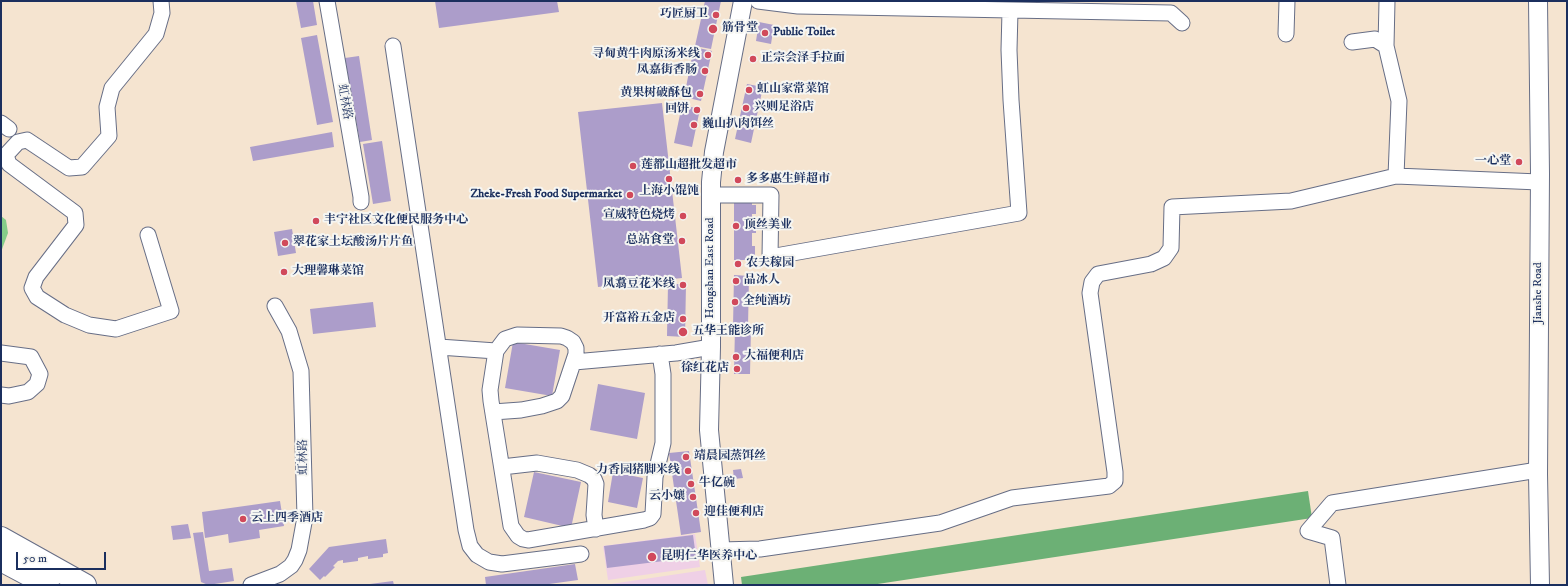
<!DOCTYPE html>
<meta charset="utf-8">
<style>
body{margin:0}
#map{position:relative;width:1568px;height:586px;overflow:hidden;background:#f5e4d0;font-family:"IM FELL DW Pica",serif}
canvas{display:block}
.frame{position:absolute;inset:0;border:2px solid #1b2f5e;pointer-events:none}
.scale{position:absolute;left:16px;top:552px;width:90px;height:18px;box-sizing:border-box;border:2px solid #1b2f5e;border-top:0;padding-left:5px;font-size:12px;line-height:14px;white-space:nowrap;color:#1b2f5e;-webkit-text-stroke:3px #f6f6f2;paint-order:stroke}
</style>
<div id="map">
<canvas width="1568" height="586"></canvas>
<div class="frame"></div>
<div class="scale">50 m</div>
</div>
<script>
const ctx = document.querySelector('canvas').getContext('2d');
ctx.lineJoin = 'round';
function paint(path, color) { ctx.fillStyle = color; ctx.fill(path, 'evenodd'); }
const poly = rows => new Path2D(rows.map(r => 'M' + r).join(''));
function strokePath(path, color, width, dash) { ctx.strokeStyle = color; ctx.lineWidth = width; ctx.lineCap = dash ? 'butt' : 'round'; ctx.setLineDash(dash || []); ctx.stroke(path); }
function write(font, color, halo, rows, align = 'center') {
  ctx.font = font + ' "IM FELL DW Pica","Noto Serif SC",serif'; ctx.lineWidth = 4; ctx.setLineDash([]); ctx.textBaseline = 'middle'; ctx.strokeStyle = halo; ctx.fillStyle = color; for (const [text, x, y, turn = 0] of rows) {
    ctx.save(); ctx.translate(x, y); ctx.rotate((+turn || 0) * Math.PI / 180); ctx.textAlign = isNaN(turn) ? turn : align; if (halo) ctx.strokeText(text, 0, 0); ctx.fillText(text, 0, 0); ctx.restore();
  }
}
paint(poly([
 [695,534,700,567,608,580,603,546],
 [705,570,708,585,604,585]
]), '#efd0e6');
paint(poly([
 [1,216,6,220,8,233,1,252]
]), '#85cd89');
paint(poly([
 [1308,491,1312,518,871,585,742,585,741,577]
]), '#6cb075');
paint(poly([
 [296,1,313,1,317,25,301,28],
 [435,1,557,1,559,12,439,28],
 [705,1,721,1,711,49,695,46],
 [759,22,774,25,771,44,756,41],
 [317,35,333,122,317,125,301,38],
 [694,47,712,51,701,101,684,97],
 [359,56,372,140,360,142,345,58],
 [747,84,763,87,751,143,735,139],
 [662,103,682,278,598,287,578,112],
 [682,105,700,109,692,147,674,143],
 [332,132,334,147,253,161,250,147],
 [382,141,391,201,373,204,363,144],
 [734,200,752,200,752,205,756,205,756,214,752,214,752,225,756,225,756,233,752,233,752,246,755,246,755,255,752,255,752,260,734,260],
 [292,229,296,253,278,256,274,232],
 [734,275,749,276,748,327,751,327,750,374,734,374,735,327,733,327],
 [668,284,686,284,685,337,667,336],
 [373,302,376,327,313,334,310,309],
 [513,342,560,350,552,396,505,388],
 [598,384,645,393,637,439,590,430],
 [689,451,701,532,681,535,669,453],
 [741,469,743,478,734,479,733,470],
 [534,472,581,482,571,528,524,517],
 [613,472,643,478,637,508,608,502],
 [280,501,284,526,259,530,260,538,229,543,228,534,205,538,202,512],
 [188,524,191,538,173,540,171,526],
 [203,532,209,571,232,568,234,581,208,585,201,582,193,533],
 [693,535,696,557,607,568,604,546],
 [386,539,388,553,383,554,383,557,368,559,368,556,358,558,358,561,343,563,343,560,338,561,333,566,335,567,325,577,324,576,320,580,309,569,329,547],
 [575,564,578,580,542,585,486,585,485,577],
 [393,581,394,585,370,585,370,584]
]), '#ac9dca');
const minor = poly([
 [327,1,361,197,361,202],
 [758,1,798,6,1171,13,1182,23],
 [1286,34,1287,1],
 [1352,42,1375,39,1386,46,1399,101,1396,176],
 [393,46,466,530,470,546,477,555,489,562,502,564,581,554],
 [1386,46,1387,1],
 [1,123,9,129],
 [710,195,771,195,770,257,1019,213,1011,100,1009,50,1010,11],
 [148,235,171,311,116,329,89,325,65,315,37,297,32,288,36,277,76,225,75,213,9,164,6,155,18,142,27,140,69,168,82,167,109,136,107,107,112,88,156,34,162,13,161,1],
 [439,347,496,351],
 [1,353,31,357,40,374,37,384,28,392,9,396,1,395],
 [574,362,676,353,711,347],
 [493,412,521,410,542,406,557,401,562,396,576,354,576,348,573,342,567,338,561,336,517,335,505,339,496,351,490,390,491,401,511,526,518,536,523,539,528,540,644,520,650,518,653,514,655,477,663,443,663,374,660,354],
 [502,467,537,463,577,470,589,475,594,479,596,484,594,515,596,529],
 [720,550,760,549,940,523,1012,498,1109,486,1115,481,1115,472,1090,293,1092,282,1098,274,1151,264,1164,258,1171,248,1172,207,1291,201,1396,176,1539,182],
 [251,585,280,574,291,566,295,560,299,550,305,517,301,371,289,331,275,306],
 [1338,585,1332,538,1308,531,1332,503,1538,470]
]);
const tertiary = poly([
 [1538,1,1540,174,1538,474,1540,585],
 [724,585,709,430,711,347,711,182,714,152,743,1]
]);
const primary = poly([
 [1,538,85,585],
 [1,560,48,585]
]);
strokePath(minor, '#676e86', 17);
strokePath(tertiary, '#676e86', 20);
strokePath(primary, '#676e86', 24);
strokePath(minor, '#fff', 15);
strokePath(tertiary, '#fff', 18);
strokePath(primary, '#fff', 22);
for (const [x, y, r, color] of [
 [716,15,4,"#d1495b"],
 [713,29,5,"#d1495b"],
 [765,33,4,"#d1495b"],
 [708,55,4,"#d1495b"],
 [753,59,4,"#d1495b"],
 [705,71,4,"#d1495b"],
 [749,90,4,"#d1495b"],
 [700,94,4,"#d1495b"],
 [746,108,4,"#d1495b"],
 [697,110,4,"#d1495b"],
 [694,125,4,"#d1495b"],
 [1519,162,4,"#d1495b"],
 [633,166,4,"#d1495b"],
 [669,179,4,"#d1495b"],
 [738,180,4,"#d1495b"],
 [630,195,4,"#d1495b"],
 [683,216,4,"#d1495b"],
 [316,221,4,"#d1495b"],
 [736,226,4,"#d1495b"],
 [682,241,4,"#d1495b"],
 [285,243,4,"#d1495b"],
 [738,264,4,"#d1495b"],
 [284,272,4,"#d1495b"],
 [736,281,4,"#d1495b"],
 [683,285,4,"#d1495b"],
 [735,302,4,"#d1495b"],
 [683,319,4,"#d1495b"],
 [683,332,5,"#d1495b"],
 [736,357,4,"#d1495b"],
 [737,369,4,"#d1495b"],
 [686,457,4,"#d1495b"],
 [688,471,4,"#d1495b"],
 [691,484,4,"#d1495b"],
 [693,497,4,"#d1495b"],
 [696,513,4,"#d1495b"],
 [243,519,4,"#d1495b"],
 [652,557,5,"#d1495b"]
]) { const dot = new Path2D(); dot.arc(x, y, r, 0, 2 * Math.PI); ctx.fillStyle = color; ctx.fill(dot); strokePath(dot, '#f6f6f2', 1.5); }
write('bold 12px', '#1b2f5e', '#f6f6f2', [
 ["巧匠厨卫",708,15,"right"],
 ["筋骨堂",722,29],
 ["Public Toilet",773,33],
 ["寻甸黄牛肉原汤米线",700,55,"right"],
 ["正宗会泽手拉面",761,59],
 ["凤嘉街香肠",697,71,"right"],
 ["虹山家常菜馆",757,90],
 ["黄果树破酥包",692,94,"right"],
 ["兴则足浴店",754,108],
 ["回饼",689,110,"right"],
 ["巍山扒肉饵丝",702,125],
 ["一心堂",1511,162,"right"],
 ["莲都山超批发超市",641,166],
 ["多多惠生鲜超市",746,180],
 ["上海小馄饨",669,192,"center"],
 ["Zheke-Fresh Food Supermarket",622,195,"right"],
 ["宣威特色烧烤",675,216,"right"],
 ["丰宁社区文化便民服务中心",324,221],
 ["顶丝美业",744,226],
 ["总站食堂",674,241,"right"],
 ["翠花家土坛酸汤片片鱼",293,243],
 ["农夫稼园",746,264],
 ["大理馨琳菜馆",292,272],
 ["品冰人",744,281],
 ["凤翥豆花米线",675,285,"right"],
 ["全纯酒坊",743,302],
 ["开富裕五金店",675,319,"right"],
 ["五华王能诊所",692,332],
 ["大福便利店",744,357],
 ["徐红花店",729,369,"right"],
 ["靖晨园蒸饵丝",694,457],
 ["力香园猪脚米线",680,471,"right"],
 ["牛亿碗",699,484],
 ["云小孃",685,497,"right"],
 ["迎佳便利店",704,513],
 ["云上四季酒店",251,519],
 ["昆明仁华医养中心",661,557]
], 'left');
write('12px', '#1b2f5e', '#f6f6f2', [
 ["虹林路",344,102,80],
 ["Hongshan East Road",711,268,-90],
 ["Jianshe Road",1539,293,-90],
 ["虹林路",304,457,-91]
]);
</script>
